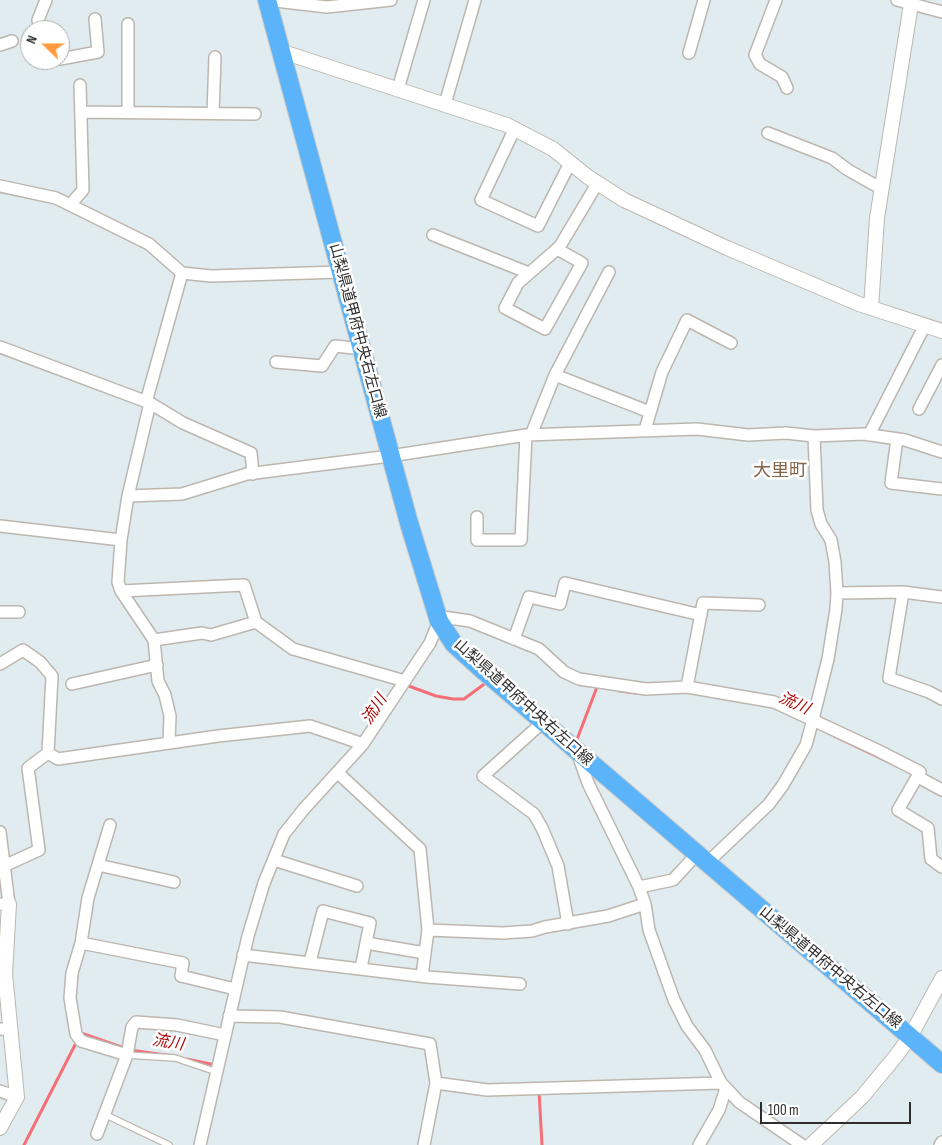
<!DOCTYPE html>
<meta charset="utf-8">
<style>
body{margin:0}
#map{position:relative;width:942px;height:1145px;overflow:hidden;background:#e0ecef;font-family:"Sofia Sans Condensed",sans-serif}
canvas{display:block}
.north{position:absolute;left:20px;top:20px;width:50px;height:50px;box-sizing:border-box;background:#fff;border:1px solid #ababab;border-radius:50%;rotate:292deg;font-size:14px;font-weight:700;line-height:20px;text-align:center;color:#2d2d2d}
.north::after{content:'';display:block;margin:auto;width:18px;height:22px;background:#ff9a3d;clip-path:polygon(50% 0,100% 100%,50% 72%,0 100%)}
.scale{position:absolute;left:760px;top:1102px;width:151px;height:22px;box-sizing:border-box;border:2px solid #2d2d2d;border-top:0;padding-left:6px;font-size:15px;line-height:18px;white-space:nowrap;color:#2d2d2d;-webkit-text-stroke:4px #fff;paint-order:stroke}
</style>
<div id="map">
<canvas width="942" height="1145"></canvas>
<div class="north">N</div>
<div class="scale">100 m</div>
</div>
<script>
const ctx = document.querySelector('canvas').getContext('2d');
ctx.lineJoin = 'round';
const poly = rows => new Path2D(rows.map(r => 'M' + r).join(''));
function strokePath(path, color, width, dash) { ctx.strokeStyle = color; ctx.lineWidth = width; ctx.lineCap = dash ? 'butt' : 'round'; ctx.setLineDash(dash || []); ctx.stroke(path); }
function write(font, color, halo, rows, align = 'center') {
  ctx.font = font + ' "Sofia Sans Condensed","Noto Sans JP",sans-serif'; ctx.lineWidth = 5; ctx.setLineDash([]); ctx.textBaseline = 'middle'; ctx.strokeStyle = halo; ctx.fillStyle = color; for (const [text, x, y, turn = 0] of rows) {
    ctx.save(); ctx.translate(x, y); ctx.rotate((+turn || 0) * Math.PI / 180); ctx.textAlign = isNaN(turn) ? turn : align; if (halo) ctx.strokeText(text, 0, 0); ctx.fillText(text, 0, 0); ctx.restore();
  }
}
strokePath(poly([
 [406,685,436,696,453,699,464,699,487,682],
 [620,691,636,693],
 [834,736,903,769],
 [576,742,597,687,599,687],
 [81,1033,130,1050,173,1056],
 [187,1059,215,1065],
 [539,1091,542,1145],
 [24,1145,77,1041]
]), '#f66e77', 3);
const service = poly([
 [127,1055,175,1058,217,1072],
 [104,1114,169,1145]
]);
const minor = poly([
 [267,0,327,7,391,0],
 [776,0,755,55,760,64,782,77,787,88],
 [897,0,942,12],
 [128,24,128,113],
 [40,30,38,20,46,0],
 [0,45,12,41],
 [689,53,704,0],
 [60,59,98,52,95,19],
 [45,60,54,60],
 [398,89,424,0],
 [445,104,475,0],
 [81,112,255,114],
 [213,113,215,57],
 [515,128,481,200,538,226,570,163],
 [768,133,832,158,848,170,882,189],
 [0,186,56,198,149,244,182,273,211,276,341,272],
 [70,205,83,190,80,85],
 [433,235,529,273],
 [557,249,582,263,545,329,505,308,518,283,557,249,560,246,597,184],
 [0,347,150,403,183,423,251,453,253,474],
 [276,362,322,366,335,346,363,349],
 [555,375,650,412],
 [146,402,182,273],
 [150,403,128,496,121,540,118,582,121,591,154,640,158,681,165,695,170,716,169,743],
 [919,409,942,365],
 [645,430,662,372,687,320,731,343],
 [531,435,555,375,609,272],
 [869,435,925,325],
 [897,439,891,483,942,489],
 [128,496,182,494,247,474,390,456,526,435,697,429,748,435,786,433,814,436,864,434,905,440,942,452],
 [477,517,477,540,521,540,526,435],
 [0,526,121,540],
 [121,591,244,585,256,622],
 [903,592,889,678,929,692,942,699],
 [837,593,903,592,942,597],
 [0,612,19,612],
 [436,616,470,621,539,649,564,672,579,679,646,689,687,687,774,702,877,750,920,772,898,810,928,828,931,859,942,867],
 [514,639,529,597,560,604,565,583,701,615],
 [154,640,202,633,211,635,256,622,293,649,405,681],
 [0,664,23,650,40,662,52,676,48,753,28,768,39,850,4,866],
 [72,684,157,665],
 [687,687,703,603,759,605],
 [543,722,483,776,534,814,542,828,558,866,568,924],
 [577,752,588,783,639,887,645,904,649,930,674,1000,687,1026,705,1050,721,1083,726,1088,739,1102,802,1145],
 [48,753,58,759,218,736,310,726,363,744],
 [338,773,420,849,428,930,422,976],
 [918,777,942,790],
 [0,832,9,904,0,904],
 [274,860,357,886],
 [706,864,769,804,783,785,806,745,813,719,828,659,836,609,837,593,835,562,831,540,821,524,817,510,814,436],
 [98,865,174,882],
 [639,887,673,880,696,855],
 [428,930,503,933,532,931,545,927,608,916,645,904],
 [81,943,88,898,110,825],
 [366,943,425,953],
 [243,955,427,977,520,984],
 [310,962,323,911,370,923,361,968],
 [229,1016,280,1017,430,1044,436,1083,487,1090,721,1083],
 [0,1029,10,1030],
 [127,1055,132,1027,136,1022,177,1025,225,1035],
 [0,1091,17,1097],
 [97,1134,127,1055,81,1041,76,1034,70,998,72,973,81,943,183,963,181,976,235,989],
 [200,1145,248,936,264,883,284,834,303,810,363,744,430,643,439,621],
 [424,1145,436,1083],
 [699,1145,719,1110,726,1088],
 [940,1145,942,1142]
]);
const tertiary = poly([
 [280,51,507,125,553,149,588,177,624,200,727,248,859,304,942,331],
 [871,308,877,218,911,4],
 [0,1128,17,1097,5,974,9,904],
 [811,1145,862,1097,896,1056,910,1037,942,978]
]);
const primary = poly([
 [267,0,409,523,439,621,454,644,485,672,942,1064]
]);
strokePath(service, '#bdb6af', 8);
strokePath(minor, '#bdb6af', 14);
strokePath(tertiary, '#bdb6af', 16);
strokePath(primary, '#c8c8c8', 20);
strokePath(service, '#fff', 5.5);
strokePath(minor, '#fff', 11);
strokePath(tertiary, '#fff', 14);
strokePath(primary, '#5bb4f9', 18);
write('15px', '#2d2d2d', '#fff', [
 ["山梨県道甲府中央右左口線",357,331,75],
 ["山梨県道甲府中央右左口線",523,703,42],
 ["山梨県道甲府中央右左口線",830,968,40]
]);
write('italic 16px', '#a90806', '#fff', [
 ["流川",794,704,24],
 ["流川",375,710,-57],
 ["流川",168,1043,9]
]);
write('18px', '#82654a', '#fff', [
 ["大里町",780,471]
]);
</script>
